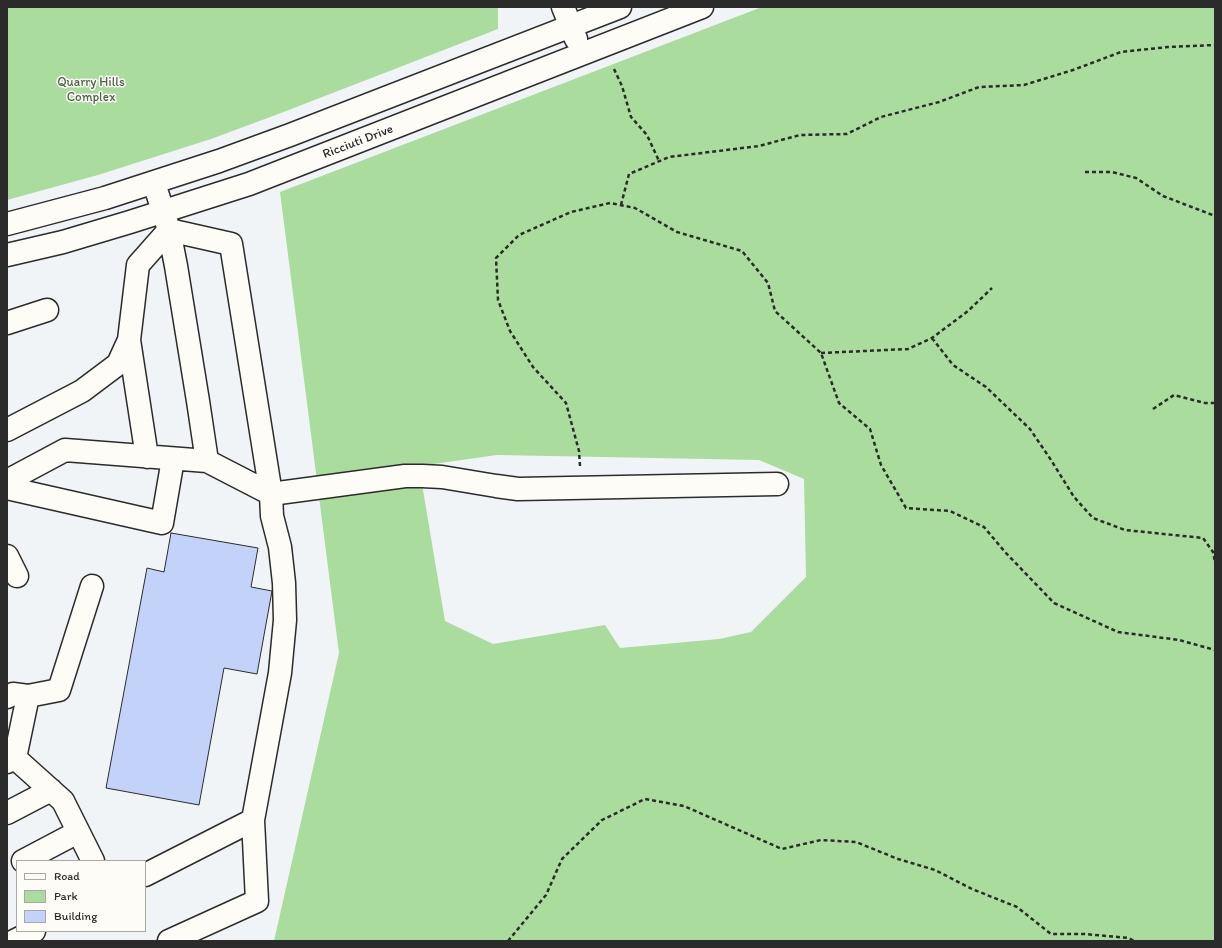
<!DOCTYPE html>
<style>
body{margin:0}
#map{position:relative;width:1222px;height:948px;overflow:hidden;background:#f1f4f7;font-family:Itim,sans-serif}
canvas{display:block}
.frame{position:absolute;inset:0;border:8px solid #2b2b2b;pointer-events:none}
.legend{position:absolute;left:16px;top:860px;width:130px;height:72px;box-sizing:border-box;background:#fdfcf7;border:1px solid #a9a8a5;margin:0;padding:5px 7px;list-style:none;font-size:12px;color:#2b2b2b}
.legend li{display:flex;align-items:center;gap:8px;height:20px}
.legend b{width:20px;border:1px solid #a9a8a5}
</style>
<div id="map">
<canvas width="1222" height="948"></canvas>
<div class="frame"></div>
<ul class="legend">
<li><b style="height:5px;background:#fdfcf7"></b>Road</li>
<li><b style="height:11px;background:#aadc9d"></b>Park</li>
<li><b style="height:11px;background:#c2d2f8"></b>Building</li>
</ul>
</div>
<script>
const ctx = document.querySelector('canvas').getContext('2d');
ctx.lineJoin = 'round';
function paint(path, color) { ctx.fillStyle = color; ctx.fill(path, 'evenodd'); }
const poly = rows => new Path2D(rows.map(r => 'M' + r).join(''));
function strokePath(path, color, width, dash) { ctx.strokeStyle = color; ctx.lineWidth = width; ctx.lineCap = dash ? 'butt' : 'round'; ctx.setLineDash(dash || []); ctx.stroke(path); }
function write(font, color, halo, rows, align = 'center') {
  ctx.font = font + ' Itim,sans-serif'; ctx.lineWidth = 3; ctx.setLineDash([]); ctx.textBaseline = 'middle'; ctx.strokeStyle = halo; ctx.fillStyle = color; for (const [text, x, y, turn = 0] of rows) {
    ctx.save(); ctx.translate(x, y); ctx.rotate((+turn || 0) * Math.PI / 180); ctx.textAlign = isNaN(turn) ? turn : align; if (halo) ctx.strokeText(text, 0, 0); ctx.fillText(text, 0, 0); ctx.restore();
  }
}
paint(poly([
 [7,7,498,7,498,29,281,113,211,139,98,175,7,200],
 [762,7,1215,7,1215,941,274,941,339,653,280,192],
 [497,455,759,460,804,479,806,577,751,632,719,639,620,648,605,625,493,644,445,621,419,466]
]), '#aadc9d');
const building = poly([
 [171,533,258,548,251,587,272,591,257,674,224,668,199,805,106,788,147,568,164,572,171,533]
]);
paint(building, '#c2d2f8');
strokePath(building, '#2b2b2b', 1);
const minor = poly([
 [563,7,576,39],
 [154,183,169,230,176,266,198,401,207,461,271,494,405,476,422,476,442,477,496,486,518,489,777,484],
 [7,224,105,198,219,161,290,135,620,7],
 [7,255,63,242,130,222,249,184,702,7],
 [7,323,47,310],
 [129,340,147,457],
 [7,430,82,391,118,364,129,340,138,265,169,230],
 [7,481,65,450,207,461],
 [7,488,162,523,173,459],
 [7,556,17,576],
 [7,697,13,694,28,696,59,690,92,586],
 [15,758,63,801,93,861],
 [7,762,15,758,28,696],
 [7,813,51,790],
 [23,861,78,832],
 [145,875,253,820,280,673,285,620,284,583,280,547,272,516,271,494,231,244,169,230],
 [14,941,34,931],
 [169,941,257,901,253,820]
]);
strokePath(minor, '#2b2b2b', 25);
strokePath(poly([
 [614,69,622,86,631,117,647,135,659,161],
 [1085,172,1112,172,1136,178,1163,196,1215,216],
 [621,205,629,174,669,157,759,146,800,135,847,134,881,117,939,102,979,87,1024,85,1073,70,1121,52,1168,47,1215,45],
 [932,338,953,365,986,387,1030,429,1051,460,1074,497,1093,518,1125,530,1203,538,1213,552,1215,562],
 [821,353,908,349,932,338,968,311,992,288],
 [1153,409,1174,395,1205,403,1215,403],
 [580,466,579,451,566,403,533,367,510,331,498,300,496,258,519,235,571,212,610,203,635,208,677,232,742,251,768,283,775,311,821,353,839,403,870,429,881,465,906,508,950,511,984,527,1005,552,1054,603,1118,632,1179,640,1215,650],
 [508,941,546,895,562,859,602,820,645,799,684,806,782,849,821,840,856,842,898,859,935,870,972,889,1017,907,1051,934,1084,934,1129,938,1134,941]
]), '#2b2b2b', 2.5, [4, 3]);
strokePath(minor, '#fdfcf7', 22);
write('13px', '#51604d', '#fdfcf7', [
 ["Quarry Hills",91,83],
 ["Complex",91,98]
]);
write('13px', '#2b2b2b', '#fdfcf7', [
 ["Ricciuti Drive",358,142,-21]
]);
</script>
